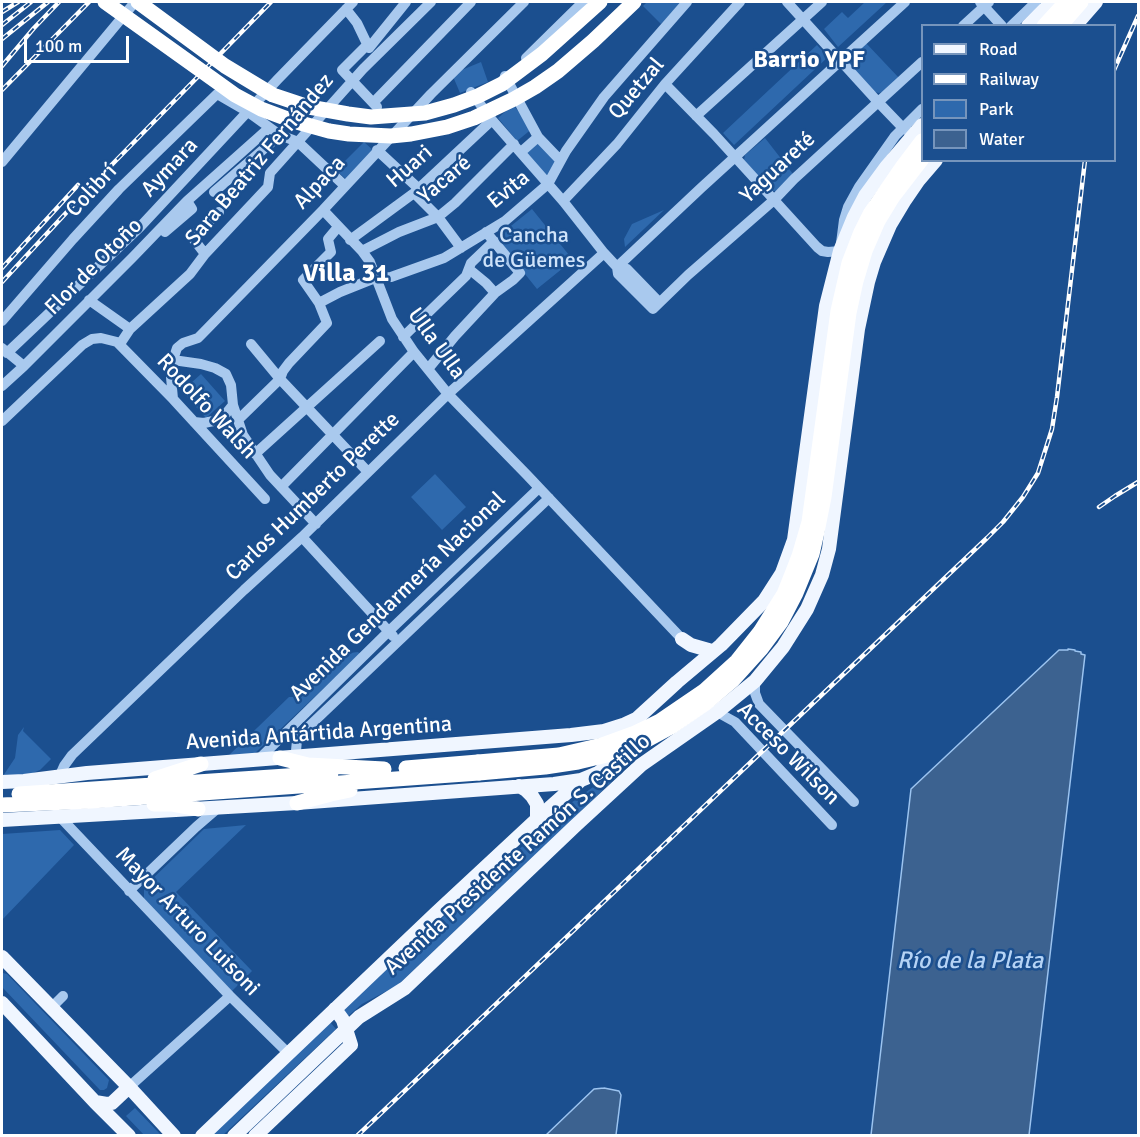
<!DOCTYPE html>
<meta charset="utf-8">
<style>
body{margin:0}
#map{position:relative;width:1140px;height:1137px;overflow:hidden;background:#1b4f8f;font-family:Signika,sans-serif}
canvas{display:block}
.frame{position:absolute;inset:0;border:3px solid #fff;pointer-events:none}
.legend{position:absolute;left:921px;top:24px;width:195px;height:138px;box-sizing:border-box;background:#1b4f8f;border:2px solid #7695bc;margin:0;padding:8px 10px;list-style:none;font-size:18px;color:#fff}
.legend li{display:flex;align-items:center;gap:12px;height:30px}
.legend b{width:30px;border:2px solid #7695bc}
.scale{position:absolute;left:24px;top:36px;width:105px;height:27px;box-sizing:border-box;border:3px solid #fff;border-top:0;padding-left:8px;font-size:18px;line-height:21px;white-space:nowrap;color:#fff;-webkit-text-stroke:4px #1b4f8f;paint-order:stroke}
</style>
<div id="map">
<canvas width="1140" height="1137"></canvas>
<div class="frame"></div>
<ul class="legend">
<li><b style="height:8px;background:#f0f6ff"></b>Road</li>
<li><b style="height:8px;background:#fff"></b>Railway</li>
<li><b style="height:16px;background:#2e69ad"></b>Park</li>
<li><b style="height:16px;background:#3c6290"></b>Water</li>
</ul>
<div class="scale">100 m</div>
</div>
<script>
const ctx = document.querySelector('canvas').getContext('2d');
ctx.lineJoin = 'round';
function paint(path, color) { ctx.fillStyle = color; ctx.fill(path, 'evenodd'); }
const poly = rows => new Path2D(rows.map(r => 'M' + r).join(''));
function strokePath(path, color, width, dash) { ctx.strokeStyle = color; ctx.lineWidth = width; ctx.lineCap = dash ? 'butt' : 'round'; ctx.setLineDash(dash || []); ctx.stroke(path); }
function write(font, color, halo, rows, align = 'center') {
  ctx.font = font + ' Signika,sans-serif'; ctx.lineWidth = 5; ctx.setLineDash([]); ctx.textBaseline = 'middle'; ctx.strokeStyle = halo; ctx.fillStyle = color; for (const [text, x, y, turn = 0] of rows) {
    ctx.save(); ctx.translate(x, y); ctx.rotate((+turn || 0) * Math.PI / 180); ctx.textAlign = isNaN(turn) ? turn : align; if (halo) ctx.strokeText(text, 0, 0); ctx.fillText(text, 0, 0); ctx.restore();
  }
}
paint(poly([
 [647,2,682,2,661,24,643,6],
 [865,2,887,2,838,47,824,29,842,12,848,18],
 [865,42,900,79,888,90,879,93,874,92,848,64,848,58],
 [817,45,828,57,734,145,723,133],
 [481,62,488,82,460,93,452,74],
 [513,105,533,128,517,141,498,118],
 [538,138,558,160,547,182,524,152],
 [765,138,793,174,776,191,771,191,744,160,745,155],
 [364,142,374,151,347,180,336,170],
 [532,209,573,260,537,289,496,238],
 [664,210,625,247,624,239,632,224],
 [201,374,225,401,206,418,182,391],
 [435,474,466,507,442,530,411,497],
 [358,652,360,654,254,754,227,757,289,697,294,697,321,672,320,668,333,655],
 [24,727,23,731,51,759,40,770,28,775,3,776,15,758,18,735],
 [616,765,623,771,398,985,362,1004,347,1017,342,1011,502,862,527,843,564,808,600,782],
 [246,825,176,892,252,971,232,991,144,899,144,887,204,829],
 [60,830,74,845,2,920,2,834],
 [3,973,7,974,109,1080,107,1088,104,1090,100,1090,2,987,2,974],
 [330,1022,336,1029,223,1135,211,1136],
 [135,1108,161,1135,144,1135,126,1116]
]), '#2e69ad');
const water = poly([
 [1068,649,1075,650,1075,651,1081,652,1081,654,1085,655,1029,1135,871,1135,911,789,1059,650,1068,650,1068,649],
 [604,1088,619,1091,621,1095,616,1135,546,1135,594,1089,604,1088]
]);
paint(water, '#3c6290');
strokePath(water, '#9cc4f0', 1.5);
strokePath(poly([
 [787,2,878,102,903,128,908,131],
 [980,2,1002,26],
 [346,9,357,23,369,48,406,2],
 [963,26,989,2],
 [1011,26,1036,2],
 [367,45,342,70,377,107],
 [526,58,583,2],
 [505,76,538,137,560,160],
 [665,84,714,134,817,247,822,251,828,252,840,251,844,220,848,207,859,187,895,136,922,109],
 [471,92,492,120,563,201,604,253,617,267,701,188,905,2],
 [373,103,471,2],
 [696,116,822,2],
 [377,150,418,188],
 [521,152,538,137],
 [2,162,135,2],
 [214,192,280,135],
 [414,193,438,217,461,248],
 [563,201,617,144,665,84,740,2],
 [323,210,362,251,370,262,392,319,414,352,448,394,527,475,682,639],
 [165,232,192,209,187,201],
 [350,240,414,193,492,120],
 [362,251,399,232,438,217,455,203,514,144],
 [205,254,192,237,219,212],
 [469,269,486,283,495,293],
 [89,300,130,329],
 [659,302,627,269,617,267,618,274,653,309,688,275,774,200,794,179,922,62],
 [319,303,340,292,375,278,391,277,444,258,505,221,548,184,566,151,604,97,687,2],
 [2,321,73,239,119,189,217,94,248,112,280,135,298,142,345,186],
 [403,337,466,276,471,263,494,241],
 [120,344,130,329,190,274,205,254,268,187,270,173,363,69,431,2],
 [251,344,280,379,368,472],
 [2,348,24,366],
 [7,353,140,227,278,79,353,2],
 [173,360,201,364,215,368,226,374,231,385,233,405,243,435,270,475,316,524],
 [428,369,455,336,495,293,513,280,520,273,486,232],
 [2,386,24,366,132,258,187,201,269,128],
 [173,399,171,377,173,360,177,348,183,343,198,338,202,334,323,210,431,94,524,2],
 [238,420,280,379,283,371,289,363,327,323,319,303,303,280,331,252,328,239,338,227],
 [2,421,82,345,92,339,101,338,117,342,173,399,265,499],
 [194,422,204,423,218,420,224,416,233,405],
 [255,454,380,341],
 [281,487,414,352],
 [302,537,393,636],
 [755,681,755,693,759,704,854,802],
 [717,712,735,722,832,825],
 [298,757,296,751,297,740,303,732,549,498],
 [258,760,389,631,539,488],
 [59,777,64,766,72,755,244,590,302,537,448,394,604,253],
 [60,817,230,996,288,1053],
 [129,891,196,827,218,808],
 [51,1008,63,996],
 [129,1087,230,996]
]), '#a9c9ee', 10);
strokePath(poly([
 [1028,26,1052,2],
 [1075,26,1096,2],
 [682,639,691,645,712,651],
 [631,724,677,682,721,645,764,601,782,573,794,540,826,306,840,251,854,217,865,196,887,166,922,125],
 [2,782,24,781,87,773,571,735,604,731,623,725,638,718],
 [519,786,526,790,532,796,537,804,537,819],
 [2,820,297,803,554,784,581,780,598,773,620,756],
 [2,957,129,1087,174,1136],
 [2,1003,95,1102,129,1136],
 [95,1102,107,1104,112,1103,129,1087],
 [202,1136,436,913,537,819,581,780],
 [234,1136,359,1017,405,988,575,826,641,765,717,712,755,681,783,647,807,609,822,575,829,549,858,329,868,282,874,262,890,225,905,200,918,181,936,160],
 [255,1136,351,1045,343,1020,335,1009]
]), '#f0f6ff', 14);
strokePath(poly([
 [1044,26,1066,2],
 [1060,26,1081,2],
 [280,758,308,765,384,769],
 [406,768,478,762],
 [155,779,201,764],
 [19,794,331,773],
 [297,803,331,794,350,790],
 [154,804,171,804,198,809],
 [2,805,91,801,479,773]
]), '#fff', 15);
const rail = poly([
 [2,12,18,2],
 [2,25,31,2],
 [2,39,48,2],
 [2,66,34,28,59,2],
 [1114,70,1138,16],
 [2,90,89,2],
 [2,268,78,185],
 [2,282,91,186,271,2],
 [1099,507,1115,496,1138,482],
 [357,1136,987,538,1003,522,1023,497,1038,473,1052,429,1057,397,1085,160]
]);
strokePath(rail, '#fff', 4.5);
strokePath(rail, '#1b4f8f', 2, [7]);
strokePath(poly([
 [105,2,217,82,235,95,261,109,293,121,329,131,349,134,391,136,411,134,447,127,474,118,514,99,535,87,558,71,593,41,634,2],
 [138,2,225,66,273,95,309,107,348,114,371,117,425,113,454,105,478,96,502,84,542,54,600,2],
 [478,762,559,755,602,745,635,733,660,721,704,691,737,661,760,632,784,594,792,574,799,556,809,522,838,311,849,263,861,232,870,214,903,166,922,141],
 [479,773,545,767,578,762,607,755,647,740,671,727,706,703,733,680,761,649,781,622,796,593,812,554,817,532,824,497,849,313,856,281,865,251,878,221,892,198,922,159]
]), '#fff', 15);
write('22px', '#fff', '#1b4f8f', [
 ["Quetzal",637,89,-50],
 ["Sara Beatriz Fernández",260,160,-50],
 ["Huari",410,167,-41],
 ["Aymara",170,168,-47],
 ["Yaguareté",778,168,-43],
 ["Yacaré",445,180,-40],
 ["Alpaca",320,183,-47],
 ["Evita",509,190,-39],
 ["Colibrí",92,191,-47],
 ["Flor de Otoño",94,267,-45],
 ["Ulla Ulla",436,344,54],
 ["Rodolfo Walsh",206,407,47],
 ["Carlos Humberto Perette",313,497,-44],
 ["Avenida Gendarmería Nacional",398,597,-44],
 ["Avenida Antártida Argentina",319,734,-4],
 ["Acceso Wilson",788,754,45],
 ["Avenida Presidente Ramón S. Castillo",518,855,-42],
 ["Mayor Arturo Luisoni",187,922,46]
]);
write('22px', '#cfe3fa', '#1b4f8f', [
 ["Cancha",534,236],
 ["de Güemes",534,261]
]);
write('bold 24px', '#fff', '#1b4f8f', [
 ["Barrio YPF",809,61]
]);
write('italic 24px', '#b5d3f5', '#1b4f8f', [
 ["Río de la Plata",970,962]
]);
write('bold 26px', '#fff', '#1b4f8f', [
 ["Villa 31",346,274]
]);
</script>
